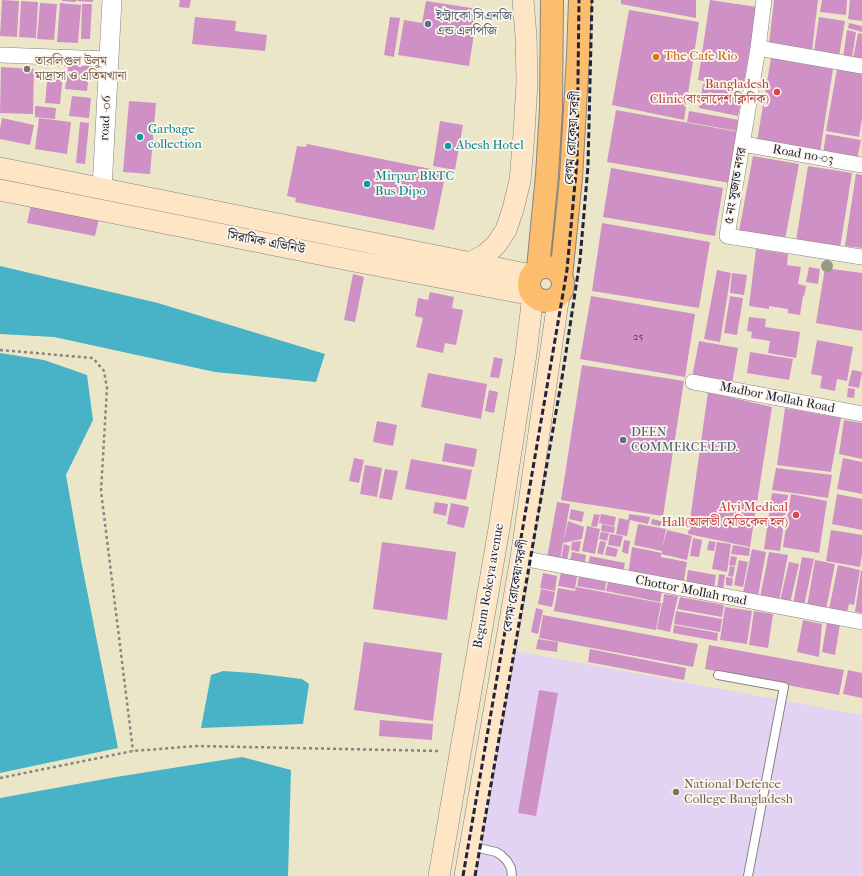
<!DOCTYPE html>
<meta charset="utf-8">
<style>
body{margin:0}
canvas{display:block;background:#ece6c8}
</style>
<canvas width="862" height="876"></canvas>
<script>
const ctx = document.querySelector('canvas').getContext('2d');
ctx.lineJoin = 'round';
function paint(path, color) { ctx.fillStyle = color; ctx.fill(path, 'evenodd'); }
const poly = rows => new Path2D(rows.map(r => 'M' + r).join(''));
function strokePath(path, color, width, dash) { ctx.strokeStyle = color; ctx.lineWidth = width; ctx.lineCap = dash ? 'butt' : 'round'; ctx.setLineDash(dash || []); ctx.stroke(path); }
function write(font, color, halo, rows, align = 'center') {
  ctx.font = font + ' "IM FELL French Canon","Noto Serif Bengali",serif'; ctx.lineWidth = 3.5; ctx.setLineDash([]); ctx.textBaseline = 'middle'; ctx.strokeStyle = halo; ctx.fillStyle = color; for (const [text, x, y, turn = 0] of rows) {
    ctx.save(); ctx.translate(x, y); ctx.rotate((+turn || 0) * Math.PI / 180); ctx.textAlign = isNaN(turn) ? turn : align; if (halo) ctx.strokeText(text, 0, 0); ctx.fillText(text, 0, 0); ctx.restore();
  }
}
paint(poly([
 [515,651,862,715,862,868,861,876,474,876]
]), '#e3d3f2');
paint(poly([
 [0,266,158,303,325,354,316,382,215,372,54,337,0,334],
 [0,353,44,360,87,375,93,420,66,475,81,560,118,748,0,773],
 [223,671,253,673,302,679,309,684,303,724,201,728,211,675],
 [242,757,291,770,288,876,0,876,0,798,116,777]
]), '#48b3c6');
paint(poly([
 [2,0,19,1,17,37,0,36],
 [62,0,76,0,76,2,62,1],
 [77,0,93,0,93,2,77,1],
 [180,0,191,0,189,8,179,7],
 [621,0,696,0,696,18,621,4],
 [710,0,757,7,743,88,698,80],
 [774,0,818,0,812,50,769,44],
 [822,0,847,0,846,15,820,12],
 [850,0,862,0,862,21,848,19],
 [21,1,38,2,36,38,19,37],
 [426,1,478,9,469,66,398,55,404,20,422,23],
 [40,3,57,4,54,40,37,39],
 [60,3,81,5,78,43,57,42],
 [82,4,92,4,90,39,81,39],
 [629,10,699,22,684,120,612,105],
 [195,17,236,21,235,31,267,35,265,51,192,44],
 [390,17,400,18,394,57,384,55],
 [819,17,845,21,839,56,814,51],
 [849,23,862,26,862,32,848,28],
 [847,30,856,32,852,58,843,57],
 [858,33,862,34,862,60,853,59],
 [771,58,833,69,820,152,757,141],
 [69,62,90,65,87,91,65,89],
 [1,67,34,69,33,114,0,113],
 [837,69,862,74,862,118,859,137,826,131],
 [48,72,63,74,60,104,45,103],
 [703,84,743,92,738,116,699,108],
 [72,96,91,98,89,118,69,116],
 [129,101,156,103,150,174,123,172],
 [35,106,56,108,55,119,35,117],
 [616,110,739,132,730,183,607,162],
 [689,111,739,120,737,131,687,122],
 [2,118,34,125,30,145,0,139,0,129],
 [39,118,71,122,67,154,35,149],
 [440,121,463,125,455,170,433,166],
 [80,122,89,123,85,164,76,163],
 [826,134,861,140,857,160,823,154],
 [307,144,446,172,434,230,295,202,296,198,287,196,297,146,306,147],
 [753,156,799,164,785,240,739,231],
 [808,166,852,173,840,248,796,241],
 [611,168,723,188,715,236,603,217],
 [856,174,862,175,862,248,845,246],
 [31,205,99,219,95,236,27,223],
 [602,223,710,242,699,308,592,291],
 [756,249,788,254,787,265,801,267,798,284,806,286,804,297,803,296,800,315,788,313,788,309,769,306,769,309,749,306],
 [809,267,820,269,818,284,806,282],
 [825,268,862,273,862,331,816,323],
 [717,270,731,273,720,342,704,339],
 [732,273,747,275,744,295,730,293],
 [353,274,364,277,355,322,344,320],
 [430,292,454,297,452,308,463,310,456,345,445,343,443,353,416,347,423,318,415,316,418,298,428,300],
 [591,296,695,314,685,377,580,359],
 [730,296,743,298,737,335,724,333],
 [749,317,766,319,765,327,800,332,796,358,768,353,770,341,751,338,752,332,747,331],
 [817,340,853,347,847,381,837,379,835,391,820,388,822,376,811,374],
 [699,341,738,348,732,384,692,377],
 [750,352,793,359,789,380,747,373],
 [494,357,503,359,499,378,490,377],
 [582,365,684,381,663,516,561,500],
 [852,370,862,372,859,388,848,386],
 [428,373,487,384,481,419,421,407],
 [848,388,855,389,854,398,847,397],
 [489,390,498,392,494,413,485,411],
 [708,392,772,407,750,547,688,534],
 [785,408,841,418,831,472,777,465],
 [844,420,862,423,862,459,839,454],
 [377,421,397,425,393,446,373,442],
 [445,443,477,449,474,467,442,461],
 [354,458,364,460,359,483,349,481],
 [843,458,862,462,862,494,837,489],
 [411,459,472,470,466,500,405,489],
 [365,465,382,468,377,497,360,494],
 [776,468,832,475,828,498,772,490],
 [385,469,398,471,392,500,379,498],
 [772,493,788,495,780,551,764,549],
 [791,494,827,501,819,553,783,547],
 [837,494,862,499,862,530,832,524],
 [435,502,448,504,446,516,433,513],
 [557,502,570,504,560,560,547,558],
 [451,503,469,507,464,528,447,524],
 [571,509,584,512,582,522,569,519],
 [594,514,600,515,597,527,591,526],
 [601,514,616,517,614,526,599,523],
 [629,514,650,517,648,524,630,520,627,536,616,534,619,518,628,520],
 [652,519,664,522,663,527,651,524],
 [568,521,584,527,582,539,563,543],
 [602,524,615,527,614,533,601,531],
 [638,524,666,529,662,548,667,530,692,536,687,560,661,554,661,557,687,562,683,585,628,575,632,547,662,553,662,551,634,545],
 [587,526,600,529,595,554,582,551],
 [831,530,862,535,862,554,860,567,826,561],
 [601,532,609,533,607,541,599,539],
 [610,534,623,536,620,547,608,545],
 [693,538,702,540,699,557,690,556],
 [624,540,630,541,628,554,622,552],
 [581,541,579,552,571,550,572,542],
 [600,541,606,542,603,555,597,553],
 [709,541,716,542,714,551,707,550],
 [382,542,456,552,447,620,373,609],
 [717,542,731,544,727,572,712,569],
 [564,544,570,546,567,560,561,559],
 [733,545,750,548,749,556,731,554],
 [607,546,618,549,616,557,605,555],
 [752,549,766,552,758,596,743,593],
 [572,552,586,555,585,563,570,560],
 [769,552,788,555,779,601,760,597],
 [590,556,625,563,623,573,588,565],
 [731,556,737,557,735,566,729,565],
 [802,557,814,559,804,606,793,604],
 [739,560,748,562,743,587,734,585],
 [815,560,835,564,826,610,807,606],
 [789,562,799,564,790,603,780,601],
 [838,565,860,570,854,605,849,604,847,612,829,609],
 [730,566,735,567,733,577,728,576],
 [688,570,716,575,714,589,686,584],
 [861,571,862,571,862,613,855,612],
 [543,573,557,576,555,591,540,588],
 [561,573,577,576,575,589,558,586],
 [719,574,725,575,723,590,717,590],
 [579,576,606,582,605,591,577,586],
 [726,577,733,578,732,586,726,585],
 [608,582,662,591,660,602,606,591],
 [576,587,661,603,656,630,554,611,558,588,575,591],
 [541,589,555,592,552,607,538,604],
 [664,594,678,596,670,632,657,629,662,603,664,603,663,603],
 [680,597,724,605,722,617,677,609],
 [725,607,752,611,747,644,720,640],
 [536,608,543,610,538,634,531,632],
 [676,611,722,619,720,632,674,624],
 [754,611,773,614,768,648,749,645],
 [543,615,698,644,693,667,539,638],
 [803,620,822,624,819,657,797,652],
 [827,622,840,624,835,655,822,652],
 [674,625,718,633,717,641,673,633],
 [538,639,558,642,557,652,536,649],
 [364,642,442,653,433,721,354,710],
 [709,645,844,670,839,695,705,669],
 [590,649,686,668,684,680,588,662],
 [848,670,862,673,862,698,843,694],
 [539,690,558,693,536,816,518,813],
 [380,720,433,724,432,740,379,736]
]), '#cf90c6');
const service = poly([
 [718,675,784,687,748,876],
 [470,846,496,852,501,855,507,861,511,868,512,876]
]);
const minor = poly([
 [764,0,758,48,727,236,862,257],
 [758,48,862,66],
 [0,55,109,59],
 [743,144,862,165],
 [693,382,862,414],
 [521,558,862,622]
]);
const tertiary = poly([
 [102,189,112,0]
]);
const secondary = poly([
 [0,168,531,275],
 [0,190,354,261,533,295,526,354,500,523,439,876],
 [469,263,485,255,496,245,506,230,513,209,520,181,524,134,527,82,526,36,523,0],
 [465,876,521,558,559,294]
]);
const primary = poly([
 '529 284a17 17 0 1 1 34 0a17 17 0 1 1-34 0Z',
 [538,268,547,175,551,109,552,0],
 [561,277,571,178,578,56,580,0]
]);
strokePath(service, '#878482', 10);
strokePath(minor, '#878482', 16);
strokePath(tertiary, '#878482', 20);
strokePath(secondary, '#878482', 22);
strokePath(primary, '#878482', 24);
strokePath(poly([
 [0,350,93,358,104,371,107,388,101,491,133,751],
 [0,778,133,751,197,746,441,751]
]), '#878482', 2.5, [3, 3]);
strokePath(service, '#fff', 8);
strokePath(minor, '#fff', 15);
strokePath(tertiary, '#fff', 19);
strokePath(secondary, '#fee5c5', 21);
strokePath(primary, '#fcbd6f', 22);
strokePath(poly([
 [463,876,567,270,577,161,579,0],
 [475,876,563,372,580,260,588,166,592,0]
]), '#22223b', 3, [6, 3]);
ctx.fillStyle = '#959984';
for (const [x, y] of [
 [827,266]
]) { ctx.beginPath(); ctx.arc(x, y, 6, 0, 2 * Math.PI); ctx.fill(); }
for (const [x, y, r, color] of [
 [428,24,4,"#5c6f8a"],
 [656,57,4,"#e8710a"],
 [27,69,4,"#8d6e63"],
 [777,92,4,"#e0444e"],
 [140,137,4,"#0f9aa8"],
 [448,146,4,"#0f9aa8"],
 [367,184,4,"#0f9aa8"],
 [623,440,4,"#5c6f8a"],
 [796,515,4,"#e0444e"],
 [676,792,4,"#8d6e63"]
]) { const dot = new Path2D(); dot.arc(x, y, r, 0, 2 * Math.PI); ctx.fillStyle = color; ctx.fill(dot); strokePath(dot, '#fbf7ec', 1.5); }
write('11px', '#4d3e5e', null, [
 ["25",638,337]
]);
write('13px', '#4e5e75', '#fbf7ec', [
 ["ইন্ট্রাকো সিএনজি",436,17],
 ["এন্ড এলপিজি",436,32],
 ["DEEN",631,433],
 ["COMMERCE LTD.",631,448]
], 'left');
write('13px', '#c56008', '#fbf7ec', [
 ["The Cafe Rio",664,57]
], 'left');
write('13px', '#785e54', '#fbf7ec', [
 ["তাবলিগুল উলুম",35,62],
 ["মাদ্রাসা ও এতিমখানা",35,77],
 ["National Defence",684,785],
 ["College Bangladesh",684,800]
], 'left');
write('13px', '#be3a42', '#fbf7ec', [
 ["Bangladesh",769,85],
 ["Clinic(বাংলাদেশ ক্লিনিক)",769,100],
 ["Alvi Medical",788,508],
 ["Hall(আলভী মেডিকেল হল)",788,523]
], 'right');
write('13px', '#22223b', '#fbf7ec', [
 ["road -06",106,118,-87],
 ["বেগম রোকেয়া সরণী",573,138,-86],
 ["Road no-03",803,155,10],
 ["৫ নং সুজাত নগর",736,186,-80],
 ["সিরামিক এভিনিউ",266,243,11],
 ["Madbor Mollah Road",777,398,11],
 ["Begum Rokeya avenue",489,586,-80],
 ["বেগম রোকেয়া সরণী",516,586,-80],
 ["Chottor Mollah road",691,591,11]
]);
write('13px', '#0d838f', '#fbf7ec', [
 ["Garbage",148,130],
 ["collection",148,145],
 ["Abesh Hotel",456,146],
 ["Mirpur BRTC",375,177],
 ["Bus Dipo",375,192]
], 'left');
</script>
